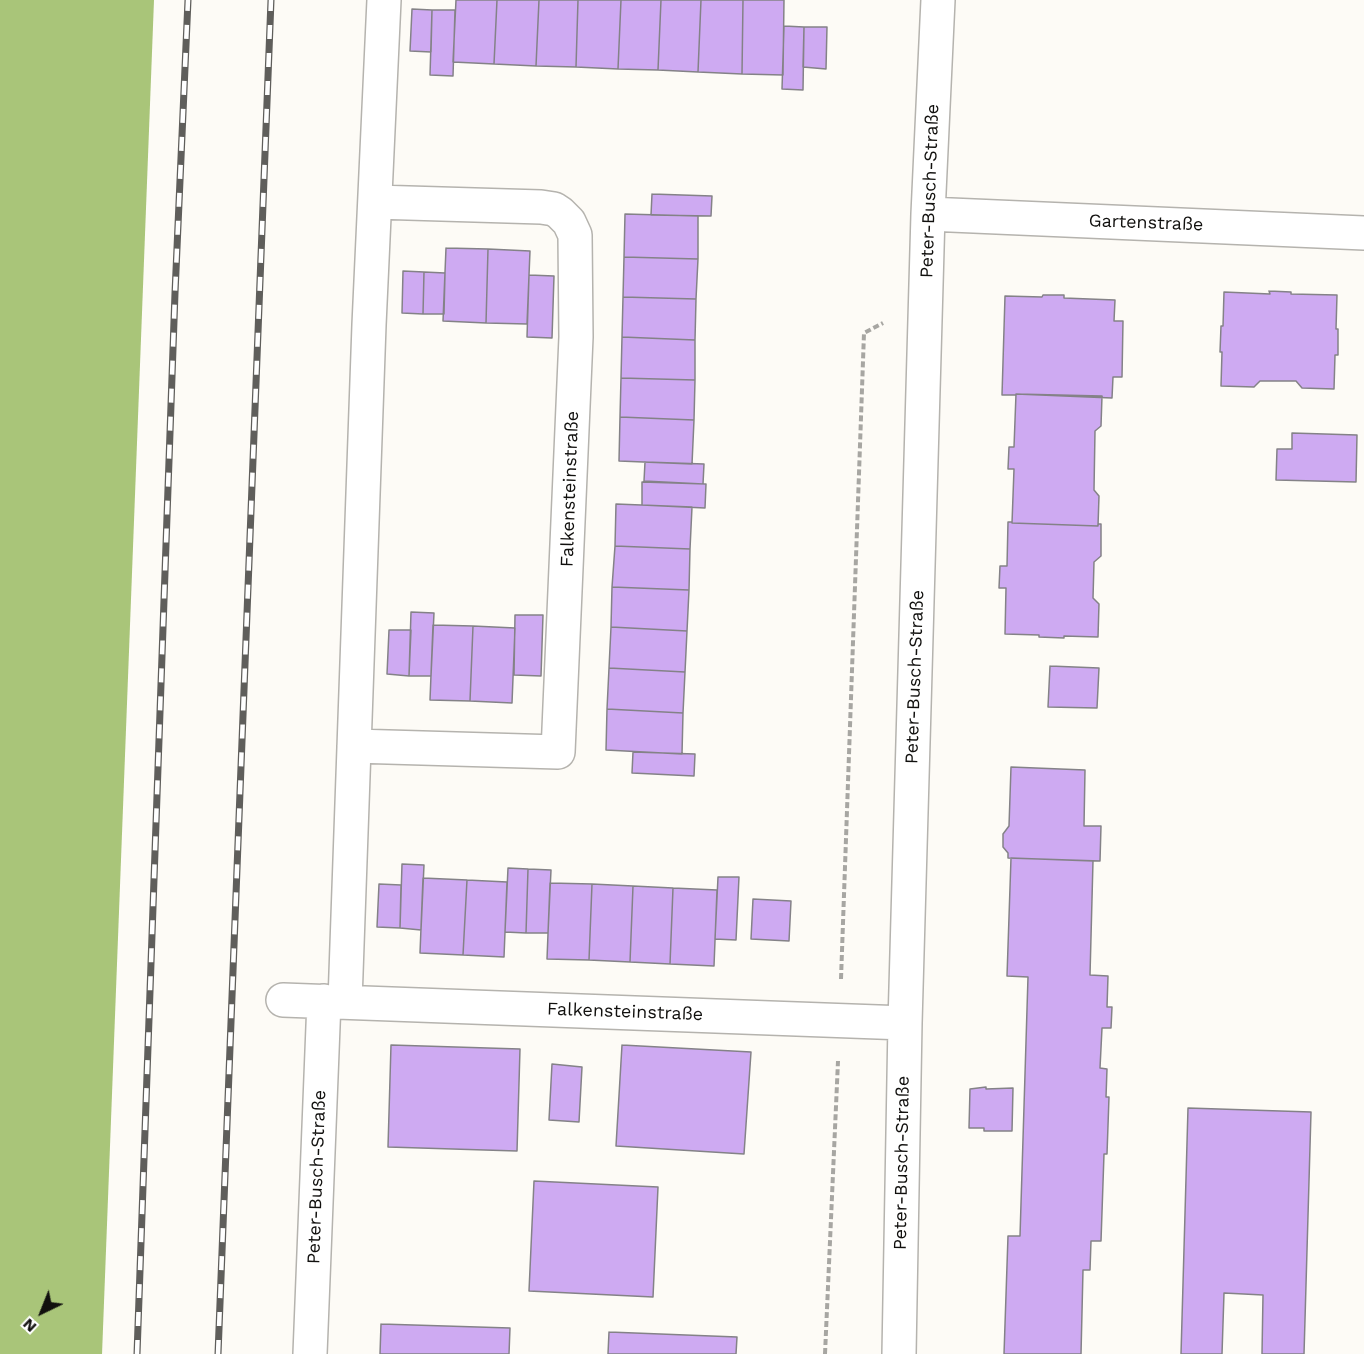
<!DOCTYPE html>
<meta charset="utf-8">
<style>
body{margin:0}
#map{position:relative;width:1364px;height:1354px;overflow:hidden;background:#fdfbf6;font-family:"Work Sans",sans-serif}
canvas{display:block}
.north{position:absolute;left:12px;top:1282px;width:60px;height:60px;-webkit-text-stroke:4px #fff;paint-order:stroke;rotate:223deg;font-size:16px;font-weight:700;line-height:24px;text-align:center;color:#11100e}
.north::after{content:'';display:block;margin:auto;width:21px;height:27px;background:#11100e;clip-path:polygon(50% 0,100% 100%,50% 72%,0 100%)}
</style>
<div id="map">
<canvas width="1364" height="1354"></canvas>
<div class="north">N</div>
</div>
<script>
const ctx = document.querySelector('canvas').getContext('2d');
ctx.lineJoin = 'round';
function paint(path, color) { ctx.fillStyle = color; ctx.fill(path, 'evenodd'); }
const poly = rows => new Path2D(rows.map(r => 'M' + r).join(''));
function strokePath(path, color, width, dash) { ctx.strokeStyle = color; ctx.lineWidth = width; ctx.lineCap = dash ? 'butt' : 'round'; ctx.setLineDash(dash || []); ctx.stroke(path); }
function write(font, color, halo, rows, align = 'center') {
  ctx.font = font + ' "Work Sans",sans-serif'; ctx.lineWidth = 5; ctx.setLineDash([]); ctx.textBaseline = 'middle'; ctx.strokeStyle = halo; ctx.fillStyle = color; for (const [text, x, y, turn = 0] of rows) {
    ctx.save(); ctx.translate(x, y); ctx.rotate((+turn || 0) * Math.PI / 180); ctx.textAlign = isNaN(turn) ? turn : align; if (halo) ctx.strokeText(text, 0, 0); ctx.fillText(text, 0, 0); ctx.restore();
  }
}
paint(poly([
 [0,0,154,0,102,1354,0,1354]
]), '#a9c579');
const building = poly([
 [456,0,497,0,494,64,453,62,456,0],
 [497,0,539,0,536,66,494,64,497,0],
 [539,0,578,0,576,67,536,66,539,0],
 [578,0,621,0,618,69,576,67,578,0],
 [621,0,661,0,658,70,618,69,621,0],
 [661,0,701,0,698,72,658,70,661,0],
 [701,0,743,0,742,74,698,72,701,0],
 [743,0,784,0,783,75,742,74,743,0],
 [412,9,432,10,431,52,410,51,412,9],
 [432,10,455,10,453,76,430,75,432,10],
 [784,26,804,27,803,90,782,89,784,26],
 [804,27,827,27,826,69,803,67,804,27],
 [652,194,712,196,711,216,651,215,652,194],
 [625,214,698,216,698,259,624,257,625,214],
 [446,248,488,249,486,323,443,321,446,248],
 [488,249,530,251,527,324,486,323,488,249],
 [624,257,698,259,696,299,623,297,624,257],
 [403,271,424,272,423,314,402,313,403,271],
 [424,272,445,273,444,314,423,314,424,272],
 [529,275,554,276,552,338,527,337,529,275],
 [1269,291,1291,292,1291,294,1337,295,1336,329,1338,329,1338,355,1335,355,1334,389,1302,388,1296,381,1260,381,1254,387,1221,386,1222,352,1220,352,1221,326,1223,326,1224,292,1270,294,1269,291],
 [1043,295,1064,295,1064,298,1115,300,1114,321,1123,321,1122,377,1113,377,1112,398,1016,394,1016,395,1002,395,1005,296,1042,297,1043,295],
 [623,297,696,299,695,340,622,337,623,297],
 [622,337,695,340,695,380,621,378,622,337],
 [621,378,695,380,694,420,620,417,621,378],
 [1016,394,1102,396,1101,426,1095,431,1094,490,1099,496,1098,526,1012,523,1014,469,1008,469,1009,447,1014,447,1016,394],
 [620,417,694,420,692,464,619,461,620,417],
 [1292,433,1357,435,1356,482,1276,480,1277,449,1292,449,1292,433],
 [645,462,704,464,703,484,644,481,645,462],
 [642,482,706,484,705,508,642,505,642,482],
 [616,504,692,507,690,549,615,546,616,504],
 [1008,522,1012,522,1012,523,1098,526,1098,524,1101,524,1101,556,1094,562,1093,598,1099,604,1098,637,1064,636,1064,638,1039,637,1039,635,1005,634,1006,588,999,588,1000,566,1007,566,1008,522],
 [615,546,690,549,689,590,612,587,615,546],
 [612,587,689,590,687,631,611,627,612,587],
 [411,612,434,613,431,676,409,676,411,612],
 [515,615,543,615,541,676,514,675,515,615],
 [433,625,473,626,470,701,430,700,433,625],
 [473,626,515,628,512,703,470,701,473,626],
 [611,627,687,631,685,672,609,668,611,627],
 [389,630,411,630,409,676,387,674,389,630],
 [1050,666,1099,668,1097,708,1048,707,1050,666],
 [609,668,685,672,683,713,607,709,609,668],
 [607,709,683,713,682,754,606,750,607,709],
 [633,752,695,754,694,776,632,773,633,752],
 [1011,767,1085,770,1084,826,1101,826,1100,861,1008,858,1008,853,1003,847,1003,834,1009,826,1011,767],
 [1011,858,1093,861,1090,975,1108,976,1107,1007,1112,1007,1111,1028,1102,1028,1100,1068,1107,1069,1106,1097,1109,1097,1107,1154,1104,1154,1101,1241,1091,1241,1090,1270,1083,1270,1081,1354,1004,1354,1008,1236,1020,1236,1028,977,1007,976,1011,858],
 [402,864,424,865,421,930,400,928,402,864],
 [508,868,528,869,526,933,505,932,508,868],
 [528,869,551,870,548,933,526,933,528,869],
 [718,877,739,877,736,940,715,939,718,877],
 [423,878,467,880,463,955,420,953,423,878],
 [467,880,507,882,504,957,463,955,467,880],
 [550,883,592,884,589,960,547,959,550,883],
 [379,884,401,885,400,928,377,927,379,884],
 [592,884,633,886,630,962,589,960,592,884],
 [633,886,673,888,670,964,630,962,633,886],
 [673,888,717,890,714,966,670,964,673,888],
 [753,899,791,901,789,941,751,939,753,899],
 [391,1045,520,1049,517,1151,388,1147,391,1045],
 [622,1045,751,1052,744,1154,616,1146,622,1045],
 [552,1064,582,1067,579,1122,549,1120,552,1064],
 [986,1087,986,1089,1013,1088,1012,1131,984,1131,984,1128,969,1128,970,1089,986,1087],
 [1188,1108,1311,1112,1304,1354,1262,1354,1263,1295,1224,1293,1222,1354,1181,1354,1188,1108],
 [534,1181,658,1187,653,1297,529,1291,534,1181],
 [381,1324,510,1328,509,1354,380,1354,381,1324],
 [609,1332,737,1337,736,1354,608,1354,609,1332]
]);
paint(building, '#ceaaf2');
strokePath(building, '#848287', 1.5);
const minor = poly([
 [928,214,1364,233],
 [354,746,558,752,576,337,575,235,569,222,560,213,554,209,541,207,375,202],
 [283,1000,905,1023],
 [345,1001,369,325,384,0],
 [310,1354,324,1001],
 [899,1354,905,1023,928,214,938,0]
]);
strokePath(minor, '#b5b3ae', 36);
strokePath(poly([
 [841,979,864,333,883,323],
 [825,1354,838,1061]
]), '#a7a6a2', 4, [6, 3]);
strokePath(minor, '#fff', 33);
const rail = poly([
 [137,1354,175,293,188,0],
 [218,1354,271,0]
]);
strokePath(rail, '#5f5e5b', 7);
strokePath(rail, '#fff', 4.5, [14]);
write('18px', '#11100e', '#fff', [
 ["Peter-Busch-Straße",930,191,-88],
 ["Gartenstraße",1146,223,2],
 ["Falkensteinstraße",570,489,-88],
 ["Peter-Busch-Straße",915,677,-88],
 ["Falkensteinstraße",625,1012,2],
 ["Peter-Busch-Straße",902,1163,-89],
 ["Peter-Busch-Straße",317,1177,-88]
]);
</script>
